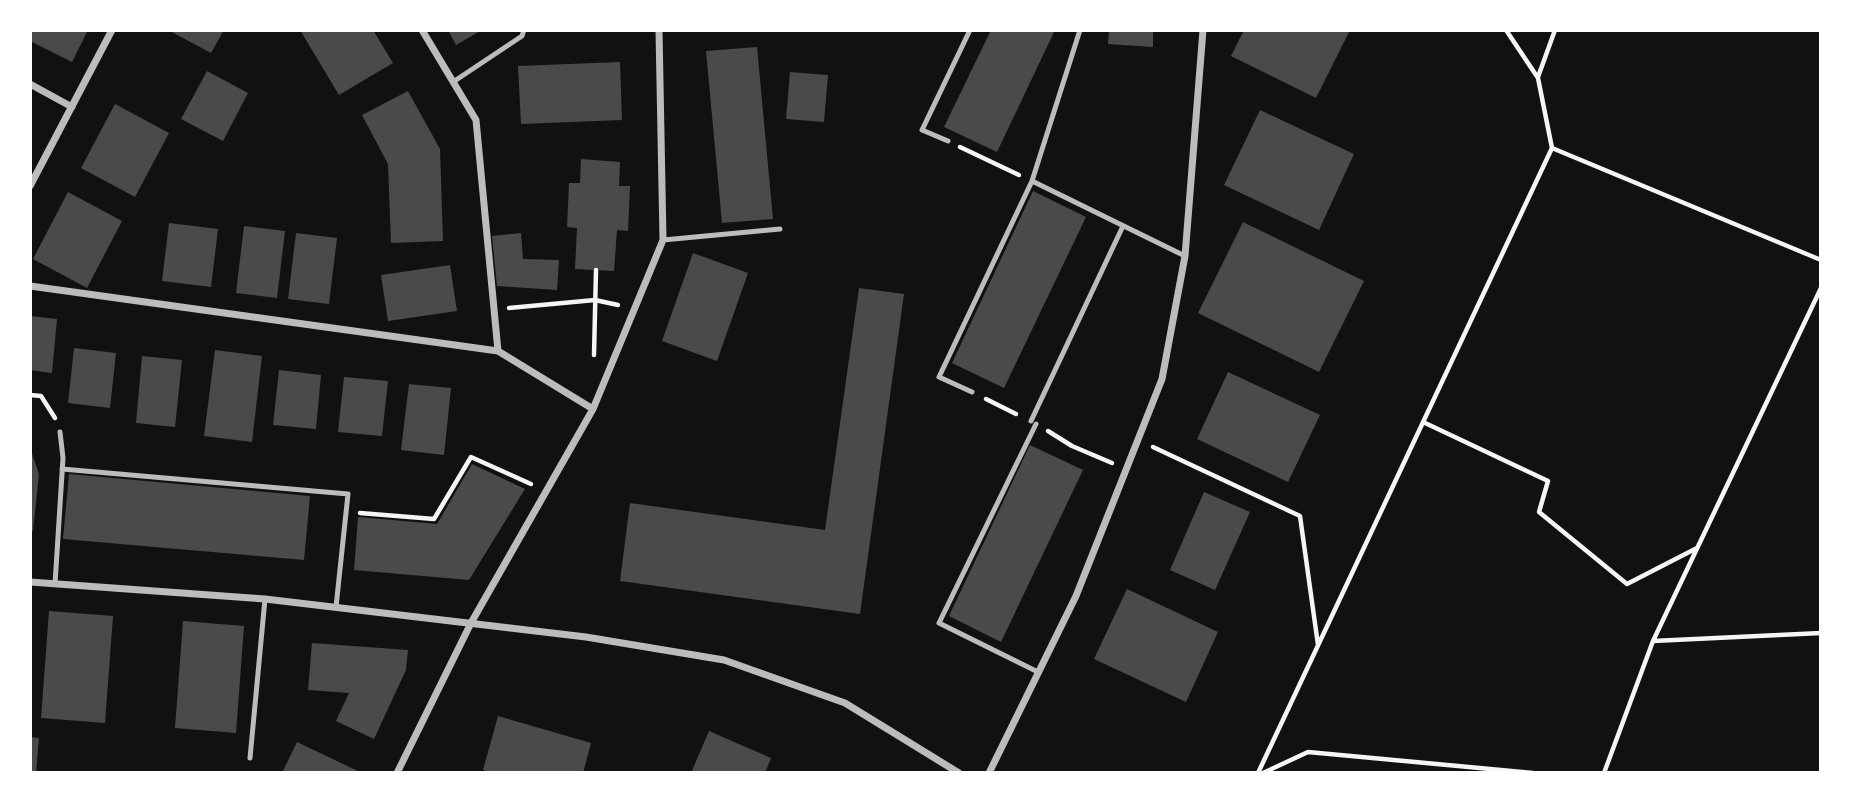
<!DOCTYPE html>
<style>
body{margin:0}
#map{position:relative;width:1851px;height:803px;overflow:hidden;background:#111;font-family:Raleway,sans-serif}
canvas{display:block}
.frame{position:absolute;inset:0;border:32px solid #fff;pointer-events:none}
</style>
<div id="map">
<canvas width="1851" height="803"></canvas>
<div class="frame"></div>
</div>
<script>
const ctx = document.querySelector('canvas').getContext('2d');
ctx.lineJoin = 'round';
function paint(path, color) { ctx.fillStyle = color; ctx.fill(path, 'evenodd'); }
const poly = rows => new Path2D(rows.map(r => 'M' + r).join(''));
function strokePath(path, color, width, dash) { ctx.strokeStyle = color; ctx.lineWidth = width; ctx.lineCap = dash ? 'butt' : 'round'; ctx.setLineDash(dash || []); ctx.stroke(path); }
paint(poly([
 [30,30,88,30,72,62,30,41],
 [168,30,224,30,211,53],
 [300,30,373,30,393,63,339,95],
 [448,30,482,30,456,45],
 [991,30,1055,30,997,152,944,127],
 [1109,30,1153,30,1153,47,1108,44],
 [1244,30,1350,30,1316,98,1231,56],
 [757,47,773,219,722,223,706,51],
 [620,62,622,120,521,124,518,66],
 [207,71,248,93,223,141,181,119],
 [790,72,828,75,824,122,786,119],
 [408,91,440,149,443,241,391,243,388,164,362,115],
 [115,104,169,133,135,197,81,168],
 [1260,110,1354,154,1319,230,1224,185],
 [581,159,620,162,619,186,630,186,628,231,617,230,614,271,575,269,577,228,567,227,569,183,580,183],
 [1033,191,1086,217,1004,388,952,363],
 [68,192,122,221,87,288,33,259],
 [1243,222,1364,281,1319,372,1198,313],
 [169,223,218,229,211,287,162,281],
 [244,226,285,231,277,298,236,293],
 [296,233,337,238,329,304,288,299],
 [521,233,523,259,559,260,557,290,497,286,492,236],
 [693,253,748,273,717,361,662,341],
 [450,265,457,311,388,321,381,275],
 [859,288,904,294,860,614,620,581,630,503,825,530],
 [30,316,57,319,52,373,30,370],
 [74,348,116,353,110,408,68,403],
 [215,350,262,356,252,442,204,436],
 [142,356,182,360,175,427,136,423],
 [279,370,321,375,316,429,273,425],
 [1228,372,1320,415,1288,482,1197,439],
 [344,377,388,381,382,436,338,432],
 [409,384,451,388,444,455,401,450],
 [1030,445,1083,470,1001,642,949,616],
 [30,448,39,474,33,531,30,531],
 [472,464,525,489,469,580,354,570,358,517,437,524],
 [69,474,310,496,304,560,63,539],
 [1204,492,1250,512,1215,590,1170,570],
 [1127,589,1218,632,1186,702,1094,659],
 [49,611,113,616,105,723,41,718],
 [183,621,244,626,236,733,175,728],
 [312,643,408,650,406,670,374,739,336,721,349,693,308,690],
 [498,716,591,743,583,773,493,773,483,770],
 [709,731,771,758,765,773,691,773],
 [30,737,39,738,36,773,30,773],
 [297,742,358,771,357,773,282,773]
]), '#4a4a4a');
strokePath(poly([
 [1506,30,1538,78,1552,148],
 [1538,77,1555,30],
 [960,147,1019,175],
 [509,308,595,300,618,305],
 [594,355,596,270],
 [30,395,41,396,55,418],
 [986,399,1016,414],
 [1423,422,1548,481,1539,512,1627,584,1697,548],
 [1048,431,1072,446,1112,463],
 [1153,447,1300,516,1318,645],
 [360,513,434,519,471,457,531,484],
 [1653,641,1821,633],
 [1258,773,1552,148,1821,260],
 [1263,773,1308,752,1533,773],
 [1604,773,1653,641,1821,288]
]), '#f5f5f5', 4.5);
strokePath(poly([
 [453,82,522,36,524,30],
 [948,141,922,130,970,30],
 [1032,181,1185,256],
 [663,240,780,229],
 [972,392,939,377,1032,181,1080,30],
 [1031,421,1123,226],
 [1036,424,939,623,1038,672],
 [62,469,348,494,336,607],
 [55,584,63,458,60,432],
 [250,758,265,599]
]), '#bcbcbc', 5);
strokePath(poly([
 [422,30,476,120,498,351,593,409],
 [30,84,72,107],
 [30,186,112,30],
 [30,286,498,351],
 [30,582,265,599,586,637,724,660,845,703,959,773],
 [397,773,471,623,593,409,663,240,659,30],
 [989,773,1076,596,1162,379,1185,256,1203,30]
]), '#bcbcbc', 7);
</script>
